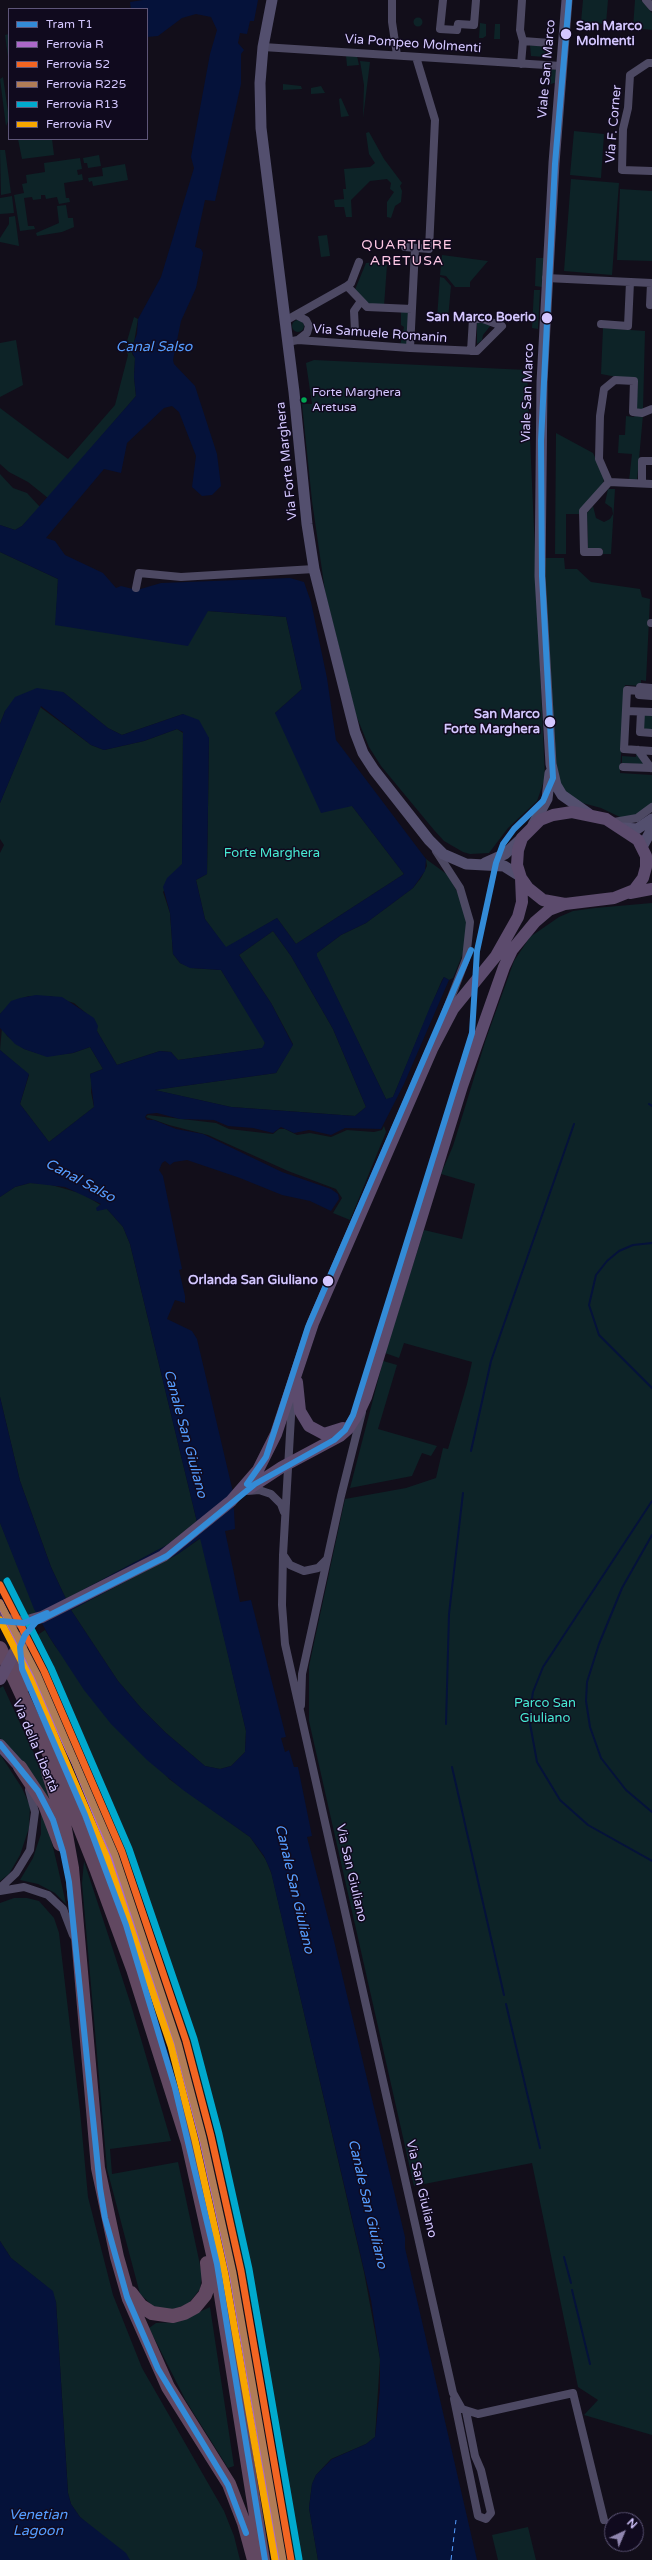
<!DOCTYPE html>
<meta charset="utf-8">
<style>
body{margin:0}
#map{position:relative;width:652px;height:2560px;overflow:hidden;background:#120e1a;font-family:"Varela Round",sans-serif}
canvas{display:block}
.legend{position:absolute;left:8px;top:8px;width:140px;height:132px;box-sizing:border-box;background:#100a1e;border:1px solid #5e5678;margin:0;padding:5px 7px;list-style:none;font-size:12px;color:#d4c7ff}
.legend li{display:flex;align-items:center;gap:8px;height:20px}
.legend b{width:20px;border:1px solid #5e5678}
.north{position:absolute;left:604px;top:2512px;width:40px;height:40px;box-sizing:border-box;background:#100a1e;border:1px solid #5e5678;border-radius:50%;rotate:44deg;font-size:11px;font-weight:700;line-height:16px;text-align:center;color:#d4c7ff}
.north::after{content:'';display:block;margin:auto;width:14px;height:18px;background:#9086af;clip-path:polygon(50% 0,100% 100%,50% 72%,0 100%)}
</style>
<div id="map">
<canvas width="652" height="2560"></canvas>
<ul class="legend">
<li><b style="height:5px;background:#338bd7"></b>Tram T1</li>
<li><b style="height:5px;background:#ac68c9"></b>Ferrovia R</li>
<li><b style="height:5px;background:#f26522"></b>Ferrovia 52</li>
<li><b style="height:5px;background:#b07c57"></b>Ferrovia R225</li>
<li><b style="height:5px;background:#00a9ce"></b>Ferrovia R13</li>
<li><b style="height:5px;background:#f7a600"></b>Ferrovia RV</li>
</ul>
<div class="north">N</div>
</div>
<script>
const ctx = document.querySelector('canvas').getContext('2d');
ctx.lineJoin = 'round';
function paint(path, color) { ctx.fillStyle = color; ctx.fill(path, 'evenodd'); }
const poly = rows => new Path2D(rows.map(r => 'M' + r).join(''));
function strokePath(path, color, width, dash) { ctx.strokeStyle = color; ctx.lineWidth = width; ctx.lineCap = dash ? 'butt' : 'round'; ctx.setLineDash(dash || []); ctx.stroke(path); }
function write(font, color, halo, rows, align = 'center') {
  ctx.font = font + ' "Varela Round",sans-serif'; ctx.lineWidth = 3; ctx.setLineDash([]); ctx.textBaseline = 'middle'; ctx.strokeStyle = halo; ctx.fillStyle = color; for (const [text, x, y, turn = 0] of rows) {
    ctx.save(); ctx.translate(x, y); ctx.rotate((+turn || 0) * Math.PI / 180); ctx.textAlign = isNaN(turn) ? turn : align; if (halo) ctx.strokeText(text, 0, 0); ctx.fillText(text, 0, 0); ctx.restore();
  }
}
paint(poly([
 [583,0,608,0,606,24,581,22],
 [635,0,641,0,652,13,652,30,633,28],
 '413.5 22a4.5 4.5 0 1 1 9 0a4.5 4.5 0 1 1-9 0Z',
 [480,23,486,24,486,36,483,38,479,38],
 [495,24,500,24,500,39,494,39],
 [9,34,9,64,5,35],
 [530,45,546,47,545,57,531,56],
 [346,55,357,56,359,65,347,66],
 [360,61,370,62,363,118,364,85],
 [550,69,558,70,557,82,548,85],
 [3,77,9,119,6,126,0,79],
 [283,84,301,86,302,89,283,90],
 [321,86,325,93,311,94,311,88],
 [341,98,349,116,341,117,339,99],
 [574,131,604,134,601,178,570,175],
 [369,132,384,159,402,183,400,186,402,191,401,202,395,206,391,218,387,217,387,202,394,192,390,189,391,183,387,179,370,181,351,200,352,217,346,217,344,207,335,207,334,200,344,199,343,189,346,189,344,169,370,167,375,163,369,154,366,133],
 [18,139,52,139,54,155,22,159],
 [0,150,5,150,11,193,1,195],
 [99,155,101,166,88,168,87,163,84,163,83,158],
 [80,158,82,169,77,170,78,175,82,174,83,180,64,183,66,198,69,198,70,202,59,204,57,197,46,199,45,195,41,195,41,199,33,200,32,197,24,198,28,226,34,226,35,229,20,231,14,195,24,193,22,184,27,183,26,175,45,172,44,163],
 [125,164,128,180,93,186,92,181,89,182,88,178,103,176,102,168],
 [571,179,619,183,612,275,564,271],
 [620,189,652,191,652,261,617,260],
 [12,196,14,213,0,214,0,198],
 [66,205,68,218,73,218,74,227,62,232,37,236,36,233,59,223,57,206],
 [15,216,19,246,0,242,0,238,9,224,9,217],
 [327,235,330,256,321,257,318,236],
 [442,255,488,261,470,282,470,287,455,287,446,276,440,275],
 [536,258,544,258,542,287,535,286],
 [378,262,387,265,384,306,368,306,354,292,366,263],
 [440,277,444,278,451,286,448,319,437,318],
 [534,290,540,290,538,329,532,328],
 [401,311,411,311,408,346,400,346,404,327,401,325],
 [134,317,138,319,132,354,135,358,134,377,136,396,48,498,28,482,9,472,0,464,0,408,68,459,115,405,128,355,125,348],
 '292 326a6 6 0 1 1 12 0a6 6 0 1 1-12 0Z',
 [477,321,491,325,483,335,482,340,477,344],
 [603,328,645,331,643,410,636,410,638,381,601,374],
 [16,340,23,385,0,397,0,343],
 [314,360,527,370,545,778,537,801,508,828,489,853,470,854,463,852,444,841,434,830,381,766,369,747,356,715,325,591,312,501,302,404,312,404,306,363],
 [635,414,643,415,637,481,629,481,632,454,618,453,619,435,625,435,626,416,634,417],
 [556,433,593,453,604,476,603,487,582,514,566,514,566,554,555,554],
 [0,474,13,488,27,493,40,507,22,526,15,530,0,525],
 [608,489,615,489,611,554,603,554,603,549,588,549,587,513,593,506,596,518,604,522,610,519,613,514,612,508,605,503],
 [0,552,58,579,56,625,208,611,286,617,302,689,275,713,352,806,404,874,296,944,277,918,226,948,205,919,196,880,207,874,209,738,183,714,122,735,108,728,63,692,5,711,0,724],
 [544,558,564,558,565,569,577,569,591,582,640,589,642,597,650,599,646,681,641,680,641,686,625,685,620,773,652,775,652,804,640,814,622,818,601,808,579,802,573,800,556,780],
 [40,707,91,745,104,750,144,741,177,729,183,733,182,864,163,892,170,913,173,954,180,963,192,968,221,970,265,1041,264,1048,178,1060,171,1052,160,1051,117,1065,97,1031,93,1019,74,1003,50,996,29,996,12,1002,0,1014,0,853,4,845,0,839,0,803],
 [642,714,652,714,652,732,641,731],
 [636,752,647,765,622,763,622,756,636,757],
 [426,859,448,875,461,899,466,920,466,946,453,978,449,980,444,977,442,980,393,1097,388,1100,386,1099,317,957,317,953,341,935,366,923,413,888,421,878,427,866],
 [652,903,652,2435,584,2415,598,2400,578,2387,532,2163,414,2186,309,1721,309,1666,345,1499,406,1488,436,1478,443,1448,448,1449,467,1384,472,1362,404,1343,399,1358,385,1353,424,1230,462,1239,475,1184,441,1174,453,1146,486,1039,514,961,530,937,559,917,573,911,595,908],
 [273,931,291,956,333,1029,366,1107,355,1116,231,1107,154,1090,276,1073,293,1044,271,1003,239,955],
 [2,1027,7,1036,24,1049,47,1056,73,1053,90,1047,103,1069,90,1074,92,1083,91,1092,94,1107,49,1142,20,1104,29,1075,0,1050],
 [148,1115,216,1123,229,1129,273,1134,279,1129,285,1129,297,1135,310,1133,331,1137,347,1130,374,1132,382,1130,384,1126,386,1132,350,1220,333,1213,342,1198,336,1189,288,1171,208,1135,169,1125,146,1117],
 [30,1183,48,1184,83,1194,107,1209,123,1227,130,1244,197,1522,167,1545,66,1599,51,1567,20,1481,0,1397,0,1197,15,1187],
 [383,1361,397,1365,378,1429,437,1446,431,1456,422,1453,412,1476,350,1488],
 [0,1522,37,1614,18,1615,0,1580],
 [201,1538,246,1731,245,1752,231,1766,220,1769,205,1766,166,1733,141,1708,118,1681,71,1610,178,1554],
 [45,1630,55,1646,169,1779,250,1837,266,1860,272,1875,364,2272,380,2359,375,2437,366,2444,331,2459,316,2475,312,2484,309,2508,318,2560,294,2560,263,2362,214,2129,178,2005,137,1882,88,1759,33,1638],
 [3,1686,48,1784,58,1820,29,1771,0,1738,0,1688],
 [0,1754,22,1788,30,1806,29,1828,20,1855,9,1874,0,1881],
 [44,1810,58,1868,66,1904,55,1893,38,1884,20,1880,33,1858,41,1834,41,1814],
 [84,1861,131,2005,171,2141,110,2149,112,2174,178,2162,202,2274,200,2289,189,2303,171,2311,154,2307,140,2294,107,2169,82,1883],
 [14,1898,27,1898,39,1901,54,1918,59,1933,80,2111,88,2197,113,2295,142,2368,224,2511,234,2536,240,2560,130,2560,80,2517,71,2504,68,2493,56,2302,46,2286,11,2258,0,2241,0,1903],
 [210,2307,234,2466,228,2468,186,2401,149,2328,156,2323,178,2322],
 [528,2527,536,2560,498,2560,492,2535]
]), '#0d2327');
paint(poly([
 [143,0,258,0,254,21,250,21,247,34,240,33,238,43,244,50,241,54,241,84,215,201,205,200,195,247,201,249,203,253,196,288,181,321,173,360,174,364,195,386,217,454,221,486,212,495,202,496,192,487,196,456,179,412,172,406,164,408,127,443,121,473,104,469,46,538,55,541,65,555,103,573,116,588,121,586,137,590,161,583,290,578,304,582,311,602,327,678,336,740,426,859,425,871,413,888,366,923,341,935,317,953,317,956,386,1099,393,1097,430,1007,444,977,449,980,404,1084,381,1129,345,1128,331,1135,309,1130,294,1133,281,1127,273,1133,253,1128,228,1126,214,1120,180,1119,157,1113,147,1114,145,1117,147,1120,154,1120,176,1129,203,1134,282,1172,331,1189,338,1194,339,1199,331,1211,310,1201,282,1195,240,1178,187,1160,174,1162,170,1165,165,1161,162,1163,159,1170,163,1176,182,1269,179,1270,185,1296,185,1303,175,1300,167,1319,192,1331,197,1339,233,1492,235,1529,225,1531,240,1602,251,1600,286,1737,281,1738,285,1752,289,1750,294,1767,298,1767,312,1836,307,1837,334,1941,405,2237,405,2248,477,2560,318,2560,309,2508,312,2484,316,2475,332,2459,366,2444,375,2437,380,2389,380,2359,371,2300,271,1872,264,1856,250,1837,183,1790,147,1760,111,1724,84,1690,50,1638,34,1609,0,1523,0,1397,20,1481,51,1567,66,1599,167,1545,197,1522,130,1244,123,1227,107,1209,97,1211,96,1208,101,1204,97,1202,65,1187,30,1183,15,1187,0,1197,0,1050,29,1074,20,1104,49,1142,94,1107,90,1074,103,1069,90,1047,73,1053,47,1057,24,1049,15,1044,0,1028,0,1014,11,1001,20,998,36,995,62,997,94,1018,98,1026,97,1031,117,1065,160,1051,171,1052,178,1060,262,1048,265,1043,221,970,190,968,180,963,173,954,170,913,163,887,167,878,182,864,183,732,177,729,144,741,104,750,91,745,41,706,0,803,0,724,5,711,15,697,37,688,63,692,108,728,122,735,183,714,199,720,209,738,207,874,196,880,205,919,226,947,277,918,296,944,404,874,352,806,321,813,275,713,302,689,286,617,208,611,188,646,55,625,58,579,0,552,0,525,15,530,22,526,136,396,134,377,135,358,131,350,137,334,138,319,161,277,194,168,191,157,210,54,217,30,211,17,196,14,182,18,158,36,147,37,147,9,131,9,130,2],
 [273,931,291,956,333,1029,366,1107,355,1116,231,1107,155,1090,276,1073,293,1045,271,1003,239,955],
 [200,1538,246,1731,245,1752,231,1766,220,1769,205,1766,166,1733,141,1708,118,1681,71,1610,178,1554],
 [0,2241,11,2258,53,2291,56,2302,68,2493,71,2504,80,2517,126,2553,130,2560,0,2560]
]), '#05123a');
strokePath(poly([
 [649,1104,652,1106],
 [652,1243,633,1245,619,1251,607,1261,596,1275,589,1305,599,1335,652,1388],
 [471,1451,491,1361,574,1124],
 [652,1501,543,1667,533,1692,529,1718,537,1762,560,1800,588,1825,652,1861],
 [652,1535,622,1588,599,1644,587,1682,586,1701,590,1727,601,1758,626,1790,652,1812],
 [446,1724,449,1614,463,1493],
 [452,1767,504,1995],
 [506,2004,540,2148],
 [564,2257,571,2283],
 [572,2290,590,2364]
]), '#05123a', 2);
strokePath(poly([
 [451,2560,456,2520]
]), '#559dff', 1, [5, 4]);
strokePath(poly([
 [392,0,392,22,397,55],
 [443,0,440,29,457,30,458,24,474,25,476,0],
 [646,0,652,7],
 [523,41,550,43],
 [263,47,561,66],
 [652,63,648,63,630,75,628,108,623,129,622,170,652,171],
 [521,64,523,41,520,30,522,0],
 [405,247,429,249,435,120,416,57],
 [546,278,652,283],
 [347,286,367,307,412,309],
 [650,305,651,283],
 [296,315,306,320,309,326,307,333,298,340],
 [285,321,347,286,351,283,359,262],
 [601,324,628,326,630,282],
 [355,331,354,311,361,301],
 [287,342,298,340,410,348,477,351,502,326,483,319,473,319,471,351],
 [410,348,415,249],
 [609,482,599,459,600,416,604,389,615,380,634,381,633,412,642,413,652,409],
 [609,482,652,484],
 [642,483,642,461,652,461],
 [599,552,584,552,583,511,609,482],
 [136,588,139,573,181,577,314,569],
 [651,623,652,623],
 [652,688,640,687,639,695,652,696],
 [639,691,627,690,624,749,652,751],
 [626,711,652,712],
 [641,712,640,732,652,733],
 [638,750,651,768],
 [623,767,652,768],
 [614,822,637,818,652,807],
 [436,851,460,888,470,922,466,959,444,1016],
 [292,1399,283,1555,282,1605,285,1644,453,2393,462,2409,478,2414,573,2393,604,2520],
 [248,1491,259,1490,271,1494,281,1504,284,1512],
 [284,1556,290,1565,304,1571,318,1568,326,1560],
 [301,1705,302,1674,341,1496,362,1412],
 [0,1888,16,1873,30,1850,35,1812,29,1790],
 [0,1891,24,1887,48,1895,63,1909,73,1935],
 [454,2399,478,2516,486,2519,491,2513,481,2470,475,2456,466,2411]
]), '#4d4963', 8);
strokePath(poly([
 [272,0,263,47,260,83,261,128,294,392,307,524,314,569,355,732,363,753,374,770,429,840,443,854,466,864,504,866,520,876],
 [567,0,554,163,542,382,540,576,551,764,556,785,562,795,589,814],
 [533,825,547,799,550,773],
 [624,828,637,829,652,819],
 [642,847,652,829],
 [485,863,505,854,522,838]
]), '#534f6e', 11);
strokePath(poly([
 [572,812,606,819,638,840,646,856,646,867,643,878,634,890,614,898,565,904,543,900,528,888,521,878,517,865,518,850,522,838,540,820,553,815,572,812],
 [630,893,652,889],
 [297,1382,300,1411,309,1426,324,1434,343,1428],
 [250,1488,282,1467,340,1436,348,1429,359,1412,366,1397,462,1086,504,967,512,950,535,922,549,910,565,904],
 [1,1620,24,1622,42,1617,163,1556,231,1501,258,1470,276,1434,313,1323,432,1049,453,1009,496,956,518,917,522,902,521,878],
 [0,1745,20,1767]
]), '#5c4b6d', 12);
strokePath(poly([
 [0,1617,10,1622],
 [21,1639,19,1660,28,1684],
 [0,1648,59,1775,97,1871,133,1969,188,2143,218,2277,263,2560],
 [20,1767,45,1805,60,1844],
 [48,1772,63,1818,72,1868,98,2168,117,2257,129,2299,168,2387,229,2484,244,2523,254,2560],
 [131,2293,141,2306,152,2313,173,2316,184,2313,195,2307,205,2295,209,2284,207,2263]
]), '#614861', 14);
strokePath(poly([
 [0,1679,22,1639]
]), '#5c4b6d', 12);
strokePath(poly([
 [0,1603,75,1763,113,1856,177,2044,202,2138,232,2273,281,2560]
]), '#ac68c9', 7);
strokePath(poly([
 [0,1585,44,1671,122,1852,186,2041,211,2136,241,2271,291,2560]
]), '#f26522', 7);
strokePath(poly([
 [0,1603,37,1674,115,1855,178,2043,203,2138,233,2273,283,2560]
]), '#b07c57', 7);
strokePath(poly([
 [7,1581,51,1668,129,1849,194,2039,219,2134,249,2269,299,2559]
]), '#00a9ce', 7);
strokePath(poly([
 [0,1620,30,1678,107,1858,171,2046,195,2140,225,2274,275,2560]
]), '#f7a600', 7);
strokePath(poly([
 [247,1484,266,1457,308,1327,471,950],
 [0,1621,24,1623,47,1613],
 [0,1744,38,1791,53,1820,63,1852,69,1882,100,2188,105,2218,127,2297,158,2369,228,2485,246,2533],
 [265,2560,217,2264,175,2088,126,1925,85,1815,22,1669,20,1647,25,1635,36,1622,167,1556,255,1484,334,1440,345,1430,353,1415,472,1033,477,951,496,863,503,844,514,829,543,801,553,778,542,576,541,441,555,164,569,0]
]), '#338bd7', 6);
for (const [x, y, r, color] of [
 [566,34,6,"#d4c7ff"],
 [547,318,6,"#d4c7ff"],
 [304,400,3.5,"#00a651"],
 [550,722,6,"#d4c7ff"],
 [328,1281,6,"#d4c7ff"]
]) { const dot = new Path2D(); dot.arc(x, y, r, 0, 2 * Math.PI); ctx.fillStyle = color; ctx.fill(dot); strokePath(dot, '#100a1e', 1.5); }
write('12px', '#d4c7ff', '#100a1e', [
 ["Forte Marghera",312,393],
 ["Aretusa",312,408]
], 'left');
write('bold 13px', '#d4c7ff', '#100a1e', [
 ["San Marco",576,27,"left"],
 ["Molmenti",576,42,"left"],
 ["San Marco Boerio",536,318],
 ["San Marco",540,715],
 ["Forte Marghera",540,730],
 ["Orlanda San Giuliano",318,1281]
], 'right');
write('13px', '#d4c7ff', '#100a1e', [
 ["Via Pompeo Molmenti",413,44,4],
 ["Viale San Marco",547,69,-85],
 ["Via F. Corner",614,124,-85],
 ["Via Samuele Romanin",380,334,4],
 ["Viale San Marco",528,393,-88],
 ["Via Forte Marghera",287,461,-96],
 ["Via della Libertà",35,1746,67],
 ["Via San Giuliano",351,1873,77],
 ["Via San Giuliano",421,2189,77]
]);
write('13px', '#47ebd4', '#100a1e', [
 ["Forte Marghera",272,854],
 ["Parco San",545,1704],
 ["Giuliano",545,1719]
]);
ctx.letterSpacing = '1px';
write('14px', '#ffc9e5', '#100a1e', [
 ["QUARTIERE",407,245],
 ["ARETUSA",407,261]
]);
ctx.letterSpacing = '0px';
write('italic 14px', '#559dff', '#100a1e', [
 ["Canal Salso",154,347],
 ["Canal Salso",80,1181,28],
 ["Canale San Giuliano",185,1434,75],
 ["Canale San Giuliano",294,1889,77],
 ["Canale San Giuliano",367,2204,77],
 ["Venetian",38,2515],
 ["Lagoon",38,2531]
]);
</script>
